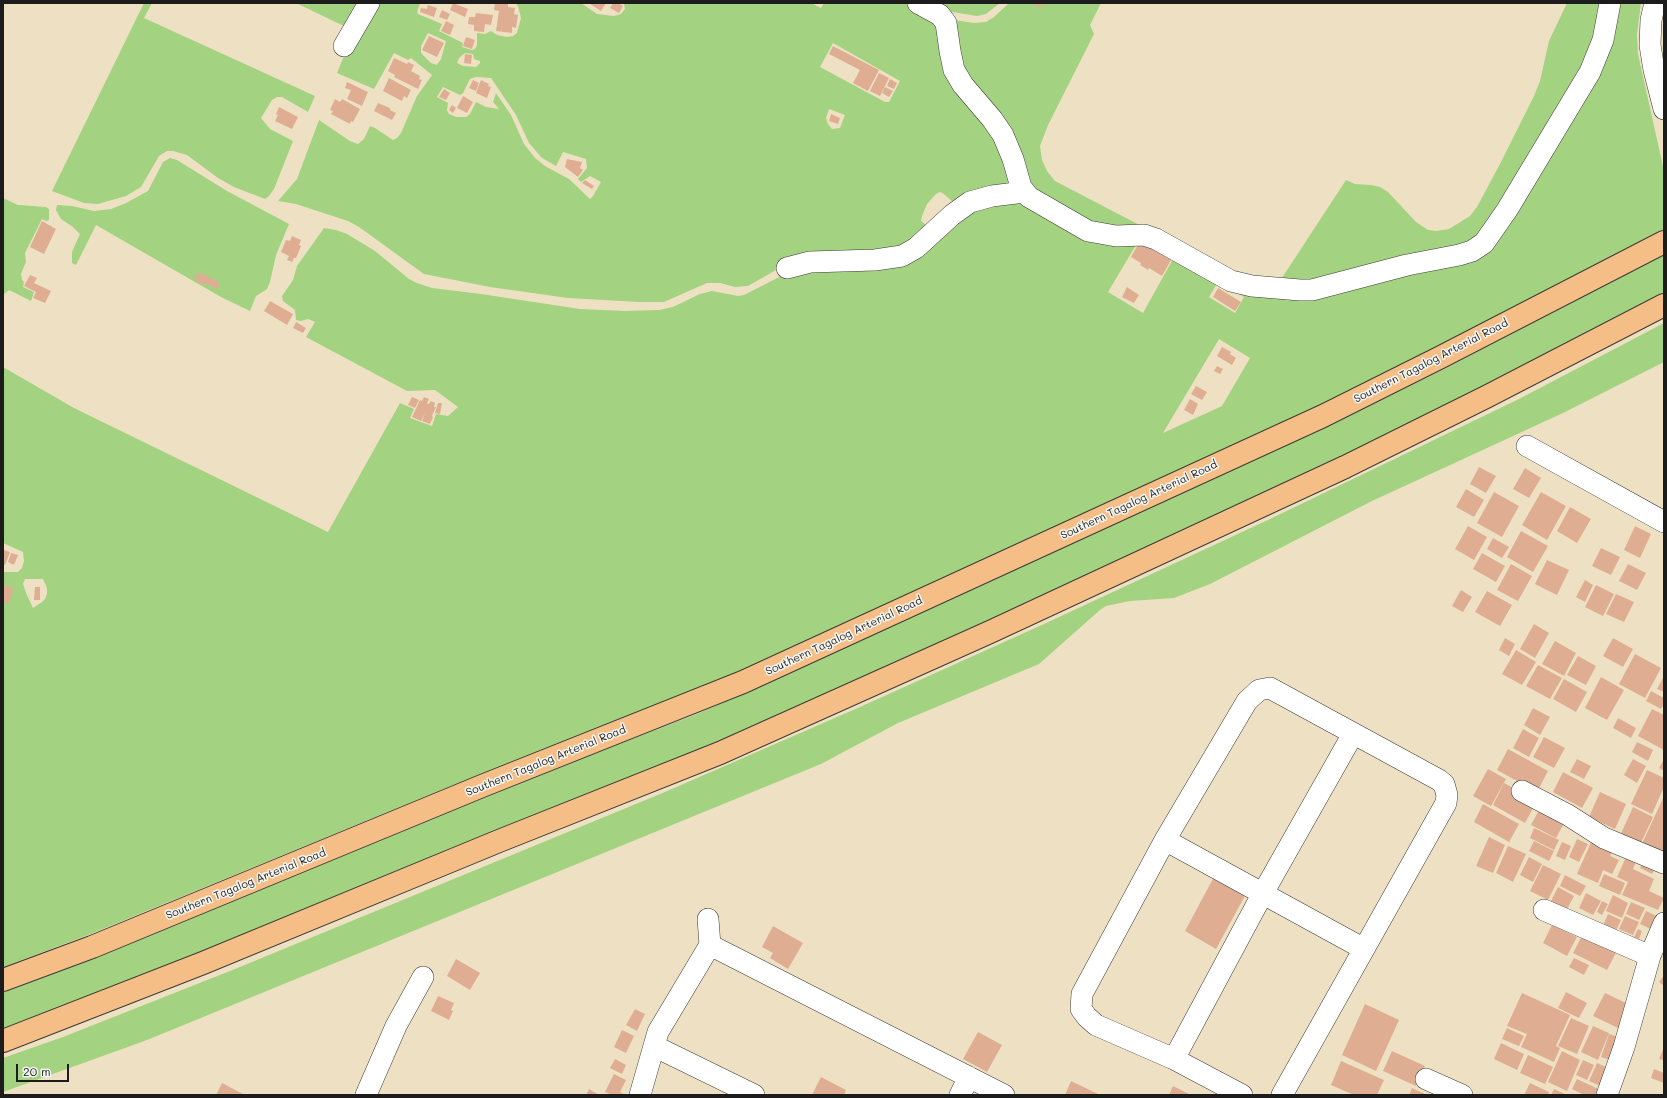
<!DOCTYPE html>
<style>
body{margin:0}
#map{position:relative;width:1667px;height:1098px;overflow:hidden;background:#eee1c3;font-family:Mali,sans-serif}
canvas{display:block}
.frame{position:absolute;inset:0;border:4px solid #1c1c1c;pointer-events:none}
.scale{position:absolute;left:16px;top:1064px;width:53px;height:18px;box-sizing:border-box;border:2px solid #1c1c1c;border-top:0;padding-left:5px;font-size:12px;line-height:14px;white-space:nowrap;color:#1c1c1c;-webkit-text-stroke:3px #f6f6f2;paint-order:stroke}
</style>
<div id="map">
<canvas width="1667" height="1098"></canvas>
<div class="frame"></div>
<div class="scale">20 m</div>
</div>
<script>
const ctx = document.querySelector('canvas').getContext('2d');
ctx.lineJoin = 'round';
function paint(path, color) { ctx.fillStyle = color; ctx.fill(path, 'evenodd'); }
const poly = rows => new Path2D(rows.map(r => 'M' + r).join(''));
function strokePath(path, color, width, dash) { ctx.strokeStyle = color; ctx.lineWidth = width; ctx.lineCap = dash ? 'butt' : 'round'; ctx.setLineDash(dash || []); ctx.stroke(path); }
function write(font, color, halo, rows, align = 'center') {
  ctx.font = font + ' Mali,sans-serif'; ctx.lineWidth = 3; ctx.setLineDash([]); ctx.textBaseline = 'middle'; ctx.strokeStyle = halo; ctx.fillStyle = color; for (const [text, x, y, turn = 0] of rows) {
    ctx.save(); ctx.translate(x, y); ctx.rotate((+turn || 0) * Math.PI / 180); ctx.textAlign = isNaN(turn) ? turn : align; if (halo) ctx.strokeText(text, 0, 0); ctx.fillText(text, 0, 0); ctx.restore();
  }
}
paint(poly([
 [144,3,152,3,144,18,315,96,308,112,282,97,277,97,272,100,261,118,270,129,293,141,274,189,269,196,265,199,234,187,218,178,187,155,173,151,167,151,159,156,141,187,126,196,98,204,84,203,52,191],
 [296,3,363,3,348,28],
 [375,3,420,3,417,12,418,14,442,24,439,31,463,43,462,47,472,50,475,49,477,45,477,33,485,34,491,31,497,35,507,37,513,36,517,33,521,18,518,6,515,3,581,3,597,14,614,16,621,14,625,9,624,3,811,3,821,8,824,3,906,3,933,18,987,117,1017,185,955,204,944,194,940,192,936,194,927,204,922,216,921,221,929,227,915,244,790,262,748,286,735,287,720,283,707,283,664,302,639,302,568,298,490,287,424,274,359,227,348,221,296,204,278,201,297,179,319,120,350,141,358,144,364,139,370,126,375,128,393,140,397,138,401,133,417,96,432,75,411,58,408,60,394,53,374,89,337,73,344,56],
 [428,33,446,41,441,59,437,65,431,63,421,53,421,46],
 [833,43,900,81,889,102,885,102,820,67],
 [465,53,473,54,474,59,480,61,480,63,476,67,463,66,457,63,459,58],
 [476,77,491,78,516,115,529,143,542,158,556,166,563,152,586,159,587,168,578,179,581,182,590,176,601,182,593,196,590,199,569,179,545,166,535,158,524,144,511,115,496,93,493,102,499,109,486,107,476,102,470,114,466,117,456,117,449,114,447,110,448,103,437,97,443,87,460,95,463,93,470,79],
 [829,109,845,115,840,128,832,129,828,124,826,118],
 [930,3,1000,3,986,14,977,16,946,11],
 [1009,3,1101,3,1090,25,1094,34,1048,125,1040,146,1042,160,1047,171,1055,181,1151,231,1108,231,1038,197,967,83,954,20,974,23,986,22,994,17],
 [1567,3,1605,3,1597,40,1481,240,1350,276,1278,284,1346,180,1355,184,1371,185,1380,187,1388,192,1416,222,1428,230,1436,231,1449,229,1470,216,1477,207,1501,162,1534,96,1540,81,1549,41],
 [1615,3,1641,3,1637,34,1638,54,1664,171,1664,229,1520,305,1326,404,741,671,647,709,446,788,88,935,3,967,3,572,18,572,22,568,24,561,23,552,3,543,3,367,74,408,328,532,400,403,414,409,410,418,432,426,436,414,448,416,458,407,435,390,407,391,306,337,315,322,308,319,301,321,296,320,295,310,283,301,282,296,293,280,297,266,324,228,336,230,347,234,375,251,409,279,417,283,432,288,481,294,580,309,625,311,659,310,673,307,700,294,712,291,738,296,744,295,789,272,883,265,959,214,1006,198,1139,240,1108,292,1143,313,1173,259,1255,291,1487,245],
 [1218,282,1244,297,1235,313,1209,297],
 [1219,339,1250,358,1222,406,1163,433],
 [25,579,43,579,47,588,47,594,45,599,42,602,33,608,26,593,23,584],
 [170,158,177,160,227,191,289,224,276,255,270,282,267,289,256,296,250,311,221,297,96,225,76,265,72,263,72,252,80,234,73,227,61,219,56,210,57,205,72,206,94,211,111,209,126,203,148,191,163,162],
 [3,198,18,205,46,207,49,209,49,220,46,221,42,219,25,253,26,262,21,274,22,280,24,282,23,287,34,292,31,301,9,290,3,295],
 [1664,255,1664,295,1347,456,906,660,721,743,3,1031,3,992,98,957,546,772,692,716,746,693,1326,427,1446,368],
 [1664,323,1664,362,1563,413,1372,501,1210,584,1174,598,1130,601,1106,606,1100,610,1039,664,898,723,821,764,147,1040,3,1092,3,1058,63,1037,235,969,665,792,860,707,1044,624,1270,519,1519,399]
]), '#a3d280');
paint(poly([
 [453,3,468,9,465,17,450,10],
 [495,3,508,3,508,7,515,8,514,14,518,15,516,28,512,27,512,33,496,31,499,11,494,10],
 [591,3,606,3,601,11,590,4],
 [613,3,618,3,623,6,619,13,610,8],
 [1030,3,1042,3,1040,8],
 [428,5,437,8,434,17,420,12,421,8,427,9],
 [442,10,450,14,447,20,439,17],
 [476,13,493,15,491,25,485,24,484,32,474,31,474,25,468,24,469,17,475,17],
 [446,21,454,25,450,35,441,31],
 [429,36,444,43,437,57,422,50],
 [466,37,475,40,472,49,463,46],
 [833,46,879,70,868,91,853,83,860,70,829,54],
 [465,54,472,55,471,64,464,63],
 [394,58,407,64,408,62,414,65,411,71,420,76,419,79,422,80,418,89,394,77,395,75,388,71],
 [879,73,889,78,880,96,870,91],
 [389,78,411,90,407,98,404,96,402,101,383,91],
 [890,79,897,83,894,89,887,86],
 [473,80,479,83,476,91,469,88],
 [481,80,489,84,488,86,491,87,487,98,476,93],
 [347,82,368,92,362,106,347,99,351,90,345,88],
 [885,87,893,91,889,97,882,93],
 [444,89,450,93,446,100,439,97],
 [463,96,473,102,467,113,457,108],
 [335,99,340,102,342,99,360,109,353,122,351,121,350,124,331,114,333,111,330,110],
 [378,103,390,108,390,110,396,113,392,120,374,111],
 [452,105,456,108,453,113,449,110],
 [279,107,298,117,292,129,275,121,278,115,276,114],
 [831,114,840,118,838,124,829,121],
 [567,159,582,162,580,168,583,170,578,177,565,167],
 [585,180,594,186,592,189,582,183],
 [42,221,56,229,44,254,30,247],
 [292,236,301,240,299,245,301,246,296,258,294,258,292,262,287,260,289,256,281,252,286,240,290,241],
 [1140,241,1171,260,1162,276,1149,268,1148,270,1140,265,1141,263,1131,257],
 [197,273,201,275,202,273,220,283,217,289,205,283,204,285,197,282,198,280,194,278],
 [30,275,37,278,34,283,51,291,45,303,33,298,36,292,24,286],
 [1127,287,1139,295,1134,303,1122,297],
 [1218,288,1241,302,1235,311,1213,297],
 [270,301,293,314,287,325,264,311],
 [296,322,306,328,303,333,293,328],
 [1222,347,1231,352,1230,354,1236,358,1232,365,1217,356],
 [1217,366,1223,369,1220,374,1214,371],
 [1196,386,1207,392,1202,400,1191,394],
 [412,397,419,400,415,408,408,405],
 [424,397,429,399,427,404,429,404,431,401,435,403,434,407,436,407,432,416,433,417,430,424,422,421,425,413,421,421,412,417,420,400,422,401],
 [1190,399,1198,404,1193,415,1184,410],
 [438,403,442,403,440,414,435,413],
 [1479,467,1496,476,1486,493,1470,484],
 [1525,468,1541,478,1529,498,1513,489],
 [1466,489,1484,500,1474,517,1456,507],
 [1494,492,1519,506,1502,537,1477,523],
 [1541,492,1566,506,1547,540,1522,525],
 [1570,507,1591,519,1577,543,1557,531],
 [1468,526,1487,537,1474,560,1455,549],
 [1635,526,1651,534,1640,558,1624,550],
 [1521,531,1548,546,1533,572,1507,557],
 [1493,538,1509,547,1502,558,1487,549],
 [1601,548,1620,557,1611,575,1592,566],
 [4,550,10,552,5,565,3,564],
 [11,553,18,555,14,565,8,562],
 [1482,553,1505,566,1496,582,1473,569],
 [1547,560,1569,570,1557,595,1535,584],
 [1511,564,1532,576,1518,601,1497,590],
 [1628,564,1646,573,1637,590,1619,581],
 [1585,580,1593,585,1585,602,1576,597],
 [4,585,14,589,8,604,3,602],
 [1596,585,1614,594,1603,616,1585,607],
 [35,587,40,587,40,600,34,600],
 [1461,590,1472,597,1463,612,1452,606],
 [1487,591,1512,605,1500,626,1475,612],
 [1616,594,1634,602,1624,622,1606,614],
 [1534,624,1549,633,1535,658,1520,649],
 [1505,638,1515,644,1509,656,1499,650],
 [1613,638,1633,649,1623,667,1603,656],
 [1555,641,1576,653,1564,676,1542,664],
 [1516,650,1536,662,1522,685,1502,674],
 [1635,654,1661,668,1645,698,1619,684],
 [1578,656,1596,666,1586,685,1567,675],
 [1538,665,1562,678,1550,699,1526,686],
 [1664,676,1664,692,1657,689],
 [1601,677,1624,690,1607,720,1585,708],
 [1564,679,1587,692,1576,712,1553,699],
 [1651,691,1664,698,1664,704,1661,709,1646,701],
 [1533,708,1550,717,1540,735,1524,725],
 [1652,709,1664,715,1664,750,1638,736],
 [1618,718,1636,728,1631,738,1613,728],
 [1523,729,1539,738,1529,757,1513,748],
 [1544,737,1565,748,1554,768,1533,757],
 [1637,742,1653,750,1648,761,1632,752],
 [1508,749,1548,771,1537,792,1497,770],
 [1577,759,1591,766,1584,779,1570,772],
 [1633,759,1646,766,1637,783,1624,775],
 [1664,759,1664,771,1659,768],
 [1488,769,1506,779,1491,806,1473,796],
 [1647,770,1664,778,1664,787,1652,814,1631,804],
 [1563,772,1593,788,1582,808,1553,792],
 [1504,783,1537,801,1525,823,1493,805],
 [1600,792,1626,804,1615,829,1589,817],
 [1664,796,1664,857,1641,846],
 [1543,803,1568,816,1556,838,1531,825],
 [1483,804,1519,824,1509,842,1474,822],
 [1633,807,1653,817,1639,847,1619,838],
 [1534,828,1559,840,1554,850,1530,838],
 [1489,837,1505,845,1493,873,1476,866],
 [1593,838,1614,848,1610,856,1619,860,1612,874,1603,870,1598,883,1577,874],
 [1577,839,1588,844,1579,862,1569,857],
 [1534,841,1554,851,1549,861,1529,851],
 [1562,842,1571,846,1565,860,1556,856],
 [1508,846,1526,854,1513,882,1496,873],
 [1627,855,1637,859,1633,869,1654,879,1649,891,1664,898,1658,910,1622,895,1628,882,1617,877],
 [1529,857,1542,864,1533,882,1520,875],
 [1644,859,1657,865,1652,874,1640,868],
 [1543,865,1561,874,1548,900,1530,891],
 [1604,874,1625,883,1620,895,1599,886],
 [1215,875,1247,892,1216,949,1185,931],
 [1565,875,1586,886,1580,896,1560,886],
 [1558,887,1574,896,1565,913,1549,905],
 [1586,893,1601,901,1593,915,1579,908],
 [1613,895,1628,903,1622,918,1606,911],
 [1602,901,1608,904,1602,915,1597,912],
 [1631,902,1645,908,1639,920,1626,914],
 [1646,911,1661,918,1655,931,1640,924],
 [1608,914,1621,920,1614,935,1601,930],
 [1625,916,1639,922,1633,935,1619,929],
 [1552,925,1577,937,1567,956,1543,943],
 [773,926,803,943,788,969,770,958,773,953,762,947],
 [1638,929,1642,931,1639,939,1634,937],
 [1584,932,1618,949,1607,970,1573,953],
 [1574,958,1589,965,1584,975,1569,967],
 [456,959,480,973,470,990,447,976],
 [1664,975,1664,986,1659,982],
 [1566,992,1587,1003,1579,1018,1558,1008],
 [1522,993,1570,1015,1556,1046,1560,1048,1554,1062,1521,1047,1527,1034,1507,1026],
 [1605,993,1630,1005,1618,1028,1593,1016],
 [438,996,454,1003,451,1010,453,1011,449,1020,431,1011],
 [1365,1004,1399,1020,1376,1071,1342,1055],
 [635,1009,645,1014,637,1031,626,1025],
 [1571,1018,1589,1026,1577,1054,1558,1046],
 [1593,1026,1609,1033,1598,1060,1581,1052],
 [1507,1028,1524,1036,1519,1046,1502,1039],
 [622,1030,634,1036,626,1053,614,1047],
 [978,1032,1002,1045,987,1072,963,1059],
 [1609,1034,1626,1039,1618,1063,1601,1057],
 [1501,1043,1524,1054,1517,1070,1494,1059],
 [1664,1047,1664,1060,1659,1059],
 [1392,1051,1425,1066,1416,1086,1383,1071],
 [1562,1051,1580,1060,1567,1091,1548,1082],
 [1528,1055,1553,1067,1545,1084,1520,1073],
 [615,1059,626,1065,622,1074,610,1068],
 [1583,1060,1594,1065,1587,1080,1576,1075],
 [1341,1061,1384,1080,1377,1095,1354,1095,1331,1085],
 [1597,1063,1613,1070,1605,1088,1589,1081],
 [1654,1069,1664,1073,1664,1083,1651,1078],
 [614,1074,626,1080,620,1092,625,1095,612,1095,605,1092],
 [821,1077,846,1090,844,1095,812,1095],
 [1577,1079,1603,1091,1602,1095,1584,1095,1572,1089],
 [1071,1081,1098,1094,1097,1095,1065,1095],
 [222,1083,245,1095,216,1095],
 [1530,1083,1549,1092,1548,1095,1524,1095],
 [1173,1086,1191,1095,1169,1095],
 [1412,1088,1427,1095,1409,1095],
 [589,1089,599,1095,586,1095],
 [1554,1089,1567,1095,1551,1095]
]), '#dfae92');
const minor = poly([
 [918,3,940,15,946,23,950,51,954,70,963,85,992,119,1003,135,1013,159,1021,187,1029,197,1088,231,1116,236,1144,235,1156,239,1231,281,1252,286,1300,290,1312,290,1407,265,1459,255,1472,251,1484,243,1507,210,1590,72,1603,40,1610,3],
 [1655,3,1651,20,1650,45,1654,70,1664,109],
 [344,46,369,3],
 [787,268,810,262,875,260,902,256,916,248,952,215,970,202,992,196,1024,192],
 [1527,446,1664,522],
 [1522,791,1568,815,1604,838,1664,863],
 [1165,840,1364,949],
 [1544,910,1650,956],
 [710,945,1004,1095],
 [654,1046,754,1095],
 [1174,1059,1263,893,1353,734],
 [1426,1079,1462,1095],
 [366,1095,396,1026,423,977],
 [640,1095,658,1032,710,945,708,919],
 [960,1095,969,1077],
 [1242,1095,1174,1059,1096,1025,1087,1017,1081,1009,1082,994,1165,840,1247,701,1259,690,1270,688,1439,780,1444,784,1447,795,1446,803,1282,1095],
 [1607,1095,1624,1047,1650,956,1664,923]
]);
const highway = poly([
 [3,980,92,947,482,786,743,682,1323,416,1441,357,1664,242],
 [3,1041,203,963,499,841,720,753,990,632,1345,467,1486,397,1664,305]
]);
strokePath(minor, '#3c3a35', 22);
strokePath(highway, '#3c3a35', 24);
strokePath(minor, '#fff', 21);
strokePath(highway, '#f6be87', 22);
write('11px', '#1c1c1c', '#f6f6f2', [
 ["Southern Tagalog Arterial Road",1431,361,-27],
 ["Southern Tagalog Arterial Road",1139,500,-25],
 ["Southern Tagalog Arterial Road",844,636,-25],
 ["Southern Tagalog Arterial Road",546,761,-22],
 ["Southern Tagalog Arterial Road",246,884,-22]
]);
</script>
